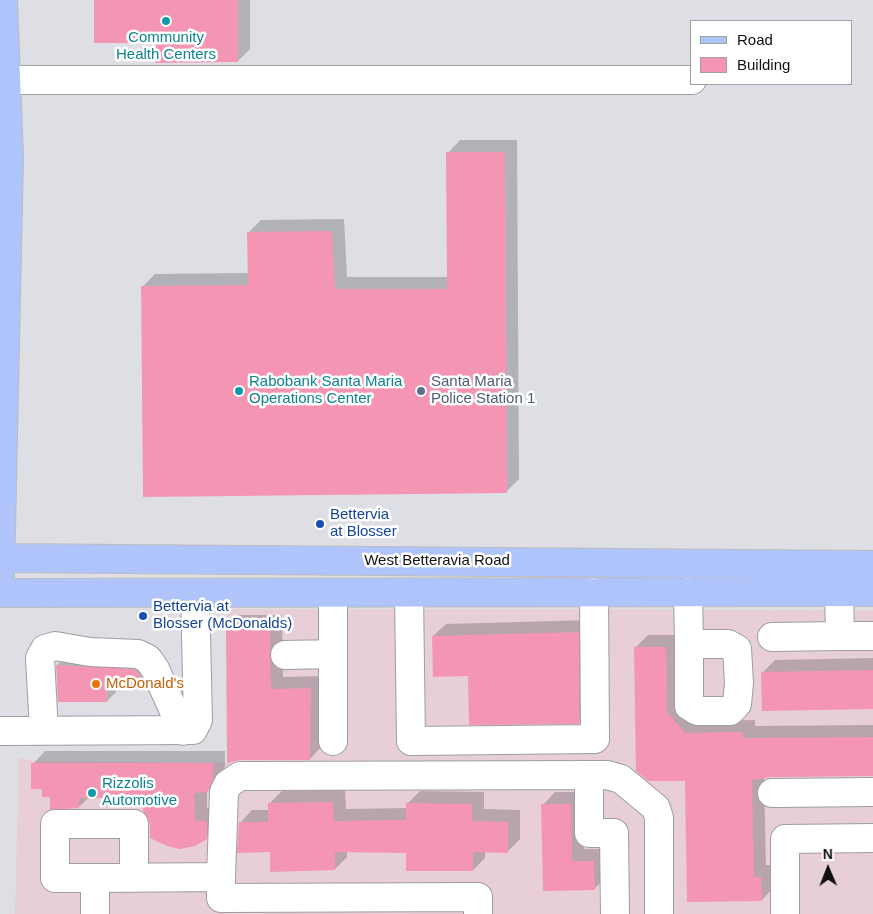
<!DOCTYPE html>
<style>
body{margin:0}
#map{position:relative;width:873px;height:914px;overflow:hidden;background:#dedfe5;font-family:Helvetica,sans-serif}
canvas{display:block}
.legend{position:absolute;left:690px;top:20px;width:162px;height:65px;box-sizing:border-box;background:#fff;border:1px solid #a0a0a1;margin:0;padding:6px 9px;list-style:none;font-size:15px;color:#111113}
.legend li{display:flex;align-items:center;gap:10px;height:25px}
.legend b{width:25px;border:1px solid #a0a0a1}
.north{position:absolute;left:803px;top:844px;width:50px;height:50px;-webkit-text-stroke:4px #fff;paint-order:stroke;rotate:359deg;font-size:14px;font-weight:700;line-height:20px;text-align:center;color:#111113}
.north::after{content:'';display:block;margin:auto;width:18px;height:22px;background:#111113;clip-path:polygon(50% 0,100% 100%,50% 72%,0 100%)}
</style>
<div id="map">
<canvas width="873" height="914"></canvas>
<ul class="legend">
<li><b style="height:6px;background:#b0c4fc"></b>Road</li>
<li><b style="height:14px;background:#f595b4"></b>Building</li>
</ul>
<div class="north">N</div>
</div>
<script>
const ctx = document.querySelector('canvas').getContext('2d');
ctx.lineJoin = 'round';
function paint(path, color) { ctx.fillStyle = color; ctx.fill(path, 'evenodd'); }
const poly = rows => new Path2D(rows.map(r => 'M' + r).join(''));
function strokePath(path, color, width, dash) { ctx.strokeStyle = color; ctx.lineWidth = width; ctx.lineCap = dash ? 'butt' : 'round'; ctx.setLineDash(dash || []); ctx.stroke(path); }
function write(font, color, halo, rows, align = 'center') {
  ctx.font = font + ' Helvetica,sans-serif'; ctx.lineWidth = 5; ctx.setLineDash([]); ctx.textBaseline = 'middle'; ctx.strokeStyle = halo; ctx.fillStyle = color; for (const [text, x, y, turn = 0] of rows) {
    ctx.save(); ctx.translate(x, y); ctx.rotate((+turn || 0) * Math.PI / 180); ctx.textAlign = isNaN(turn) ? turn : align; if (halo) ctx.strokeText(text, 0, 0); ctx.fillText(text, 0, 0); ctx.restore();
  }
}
paint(poly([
 [227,609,873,610,873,914,15,914,19,758,36,761,227,763]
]), '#e7ced7');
paint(poly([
 [96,0,250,0,250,49,238,61,157,41],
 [460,140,517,140,519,479,506,492,142,287,155,274,249,273,249,232,261,220,344,219,347,277,448,277,448,153],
 [240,615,282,615,283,677,323,676,322,746,310,759,227,628],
 [591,620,591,710,579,722,470,675,433,636,446,624],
 [648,635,678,635,698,721,755,720,755,726,873,725,873,775,764,777,766,865,773,865,774,887,762,900,686,779,635,648],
 [67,656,144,660,151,677,142,687,116,687,116,692,107,701,59,701,57,665],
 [873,658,873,708,763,672,775,660],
 [45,751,225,751,225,765,221,778,207,791,207,808,219,809,219,825,206,838,151,823,144,797,89,797,79,807,51,796,43,788,33,764],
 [345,790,346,809,407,808,407,804,420,791,484,792,484,809,520,810,520,839,508,851,485,851,485,858,473,870,407,851,347,851,347,857,335,869,271,851,240,823,252,810,269,810,269,804,282,791],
 [555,792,583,792,584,849,606,849,607,877,594,889,544,890,543,805]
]), '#0003');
paint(poly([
 [94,0,238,0,238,62,155,63,156,43,94,43],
 [446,152,505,152,507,493,143,497,141,286,248,285,247,232,332,231,335,289,447,289],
 [226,627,270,627,271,689,311,688,310,760,240,760,227,763],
 [579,632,579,724,469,725,468,676,433,677,432,636],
 [634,647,666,647,667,712,685,733,743,732,743,738,873,737,873,776,772,777,752,780,754,877,761,877,762,901,687,902,685,781,648,781,636,771],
 [56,665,134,669,141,677,142,688,107,688,107,702,58,702],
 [873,670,873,709,762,711,761,672],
 [31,763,213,763,213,779,208,792,194,793,195,820,207,821,207,839,195,846,180,849,167,846,150,838,150,824,143,811,143,798,79,798,79,808,50,810,50,797,42,797,42,789,31,789],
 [333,802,334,821,406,820,406,803,472,804,472,821,508,822,508,853,473,852,473,871,406,871,406,853,335,852,335,870,270,872,270,852,237,853,239,822,268,822,268,803],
 [541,804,571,804,572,861,594,861,595,890,543,891]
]), '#f595b4');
const minor = poly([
 [6,80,692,80],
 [688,592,689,644,689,706,697,711,730,711,737,704,739,683,737,649,728,644,689,644],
 [839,592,840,636,873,636],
 [409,593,411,741,595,739,594,592],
 [772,637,840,636],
 [285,655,333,654],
 [0,731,193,730,198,720,195,593],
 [44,731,40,658,45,649,55,646,90,652,138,654,148,659,155,669,183,731],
 [333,741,333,593],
 [589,775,589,833,614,833,615,914],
 [772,793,873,792],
 [221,877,224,792,228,784,240,776,607,775,621,779,656,808,659,818,659,914],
 [95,878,55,878,55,824,134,824,134,878],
 [221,898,478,897,478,914],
 [95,914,95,878,221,877,221,896],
 [785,914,785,839,873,838]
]);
const major = poly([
 [0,558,873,565],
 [0,576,9,157,3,0],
 [0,593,873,592]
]);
strokePath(minor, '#9d9ea3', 30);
strokePath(major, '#bcbcbd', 30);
strokePath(minor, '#fff', 28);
strokePath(major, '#b0c4fc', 28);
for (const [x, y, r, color] of [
 [166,21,5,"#0f9aa8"],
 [239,391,5,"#0f9aa8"],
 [421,391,5,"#5c6f8a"],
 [320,524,5,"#1a4fb4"],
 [143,616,5,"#1a4fb4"],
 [96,684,5,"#e8710a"],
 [92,793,5,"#0f9aa8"]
]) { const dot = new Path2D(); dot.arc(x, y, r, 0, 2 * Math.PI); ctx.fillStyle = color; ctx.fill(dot); strokePath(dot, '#fff', 2); }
write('15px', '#0d838f', '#fff', [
 ["Community",166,38,"center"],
 ["Health Centers",166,55,"center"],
 ["Rabobank Santa Maria",249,382],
 ["Operations Center",249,399],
 ["Rizzolis",102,784],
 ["Automotive",102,801]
], 'left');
write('15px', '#4e5e75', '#fff', [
 ["Santa Maria",431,382],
 ["Police Station 1",431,399]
], 'left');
write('15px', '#164399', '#fff', [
 ["Bettervia",330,515],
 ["at Blosser",330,532],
 ["Bettervia at",153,607],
 ["Blosser (McDonalds)",153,624]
], 'left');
write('15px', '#111113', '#fff', [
 ["West Betteravia Road",437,561]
]);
write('15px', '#c56008', '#fff', [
 ["McDonald's",106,684]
], 'left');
</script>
